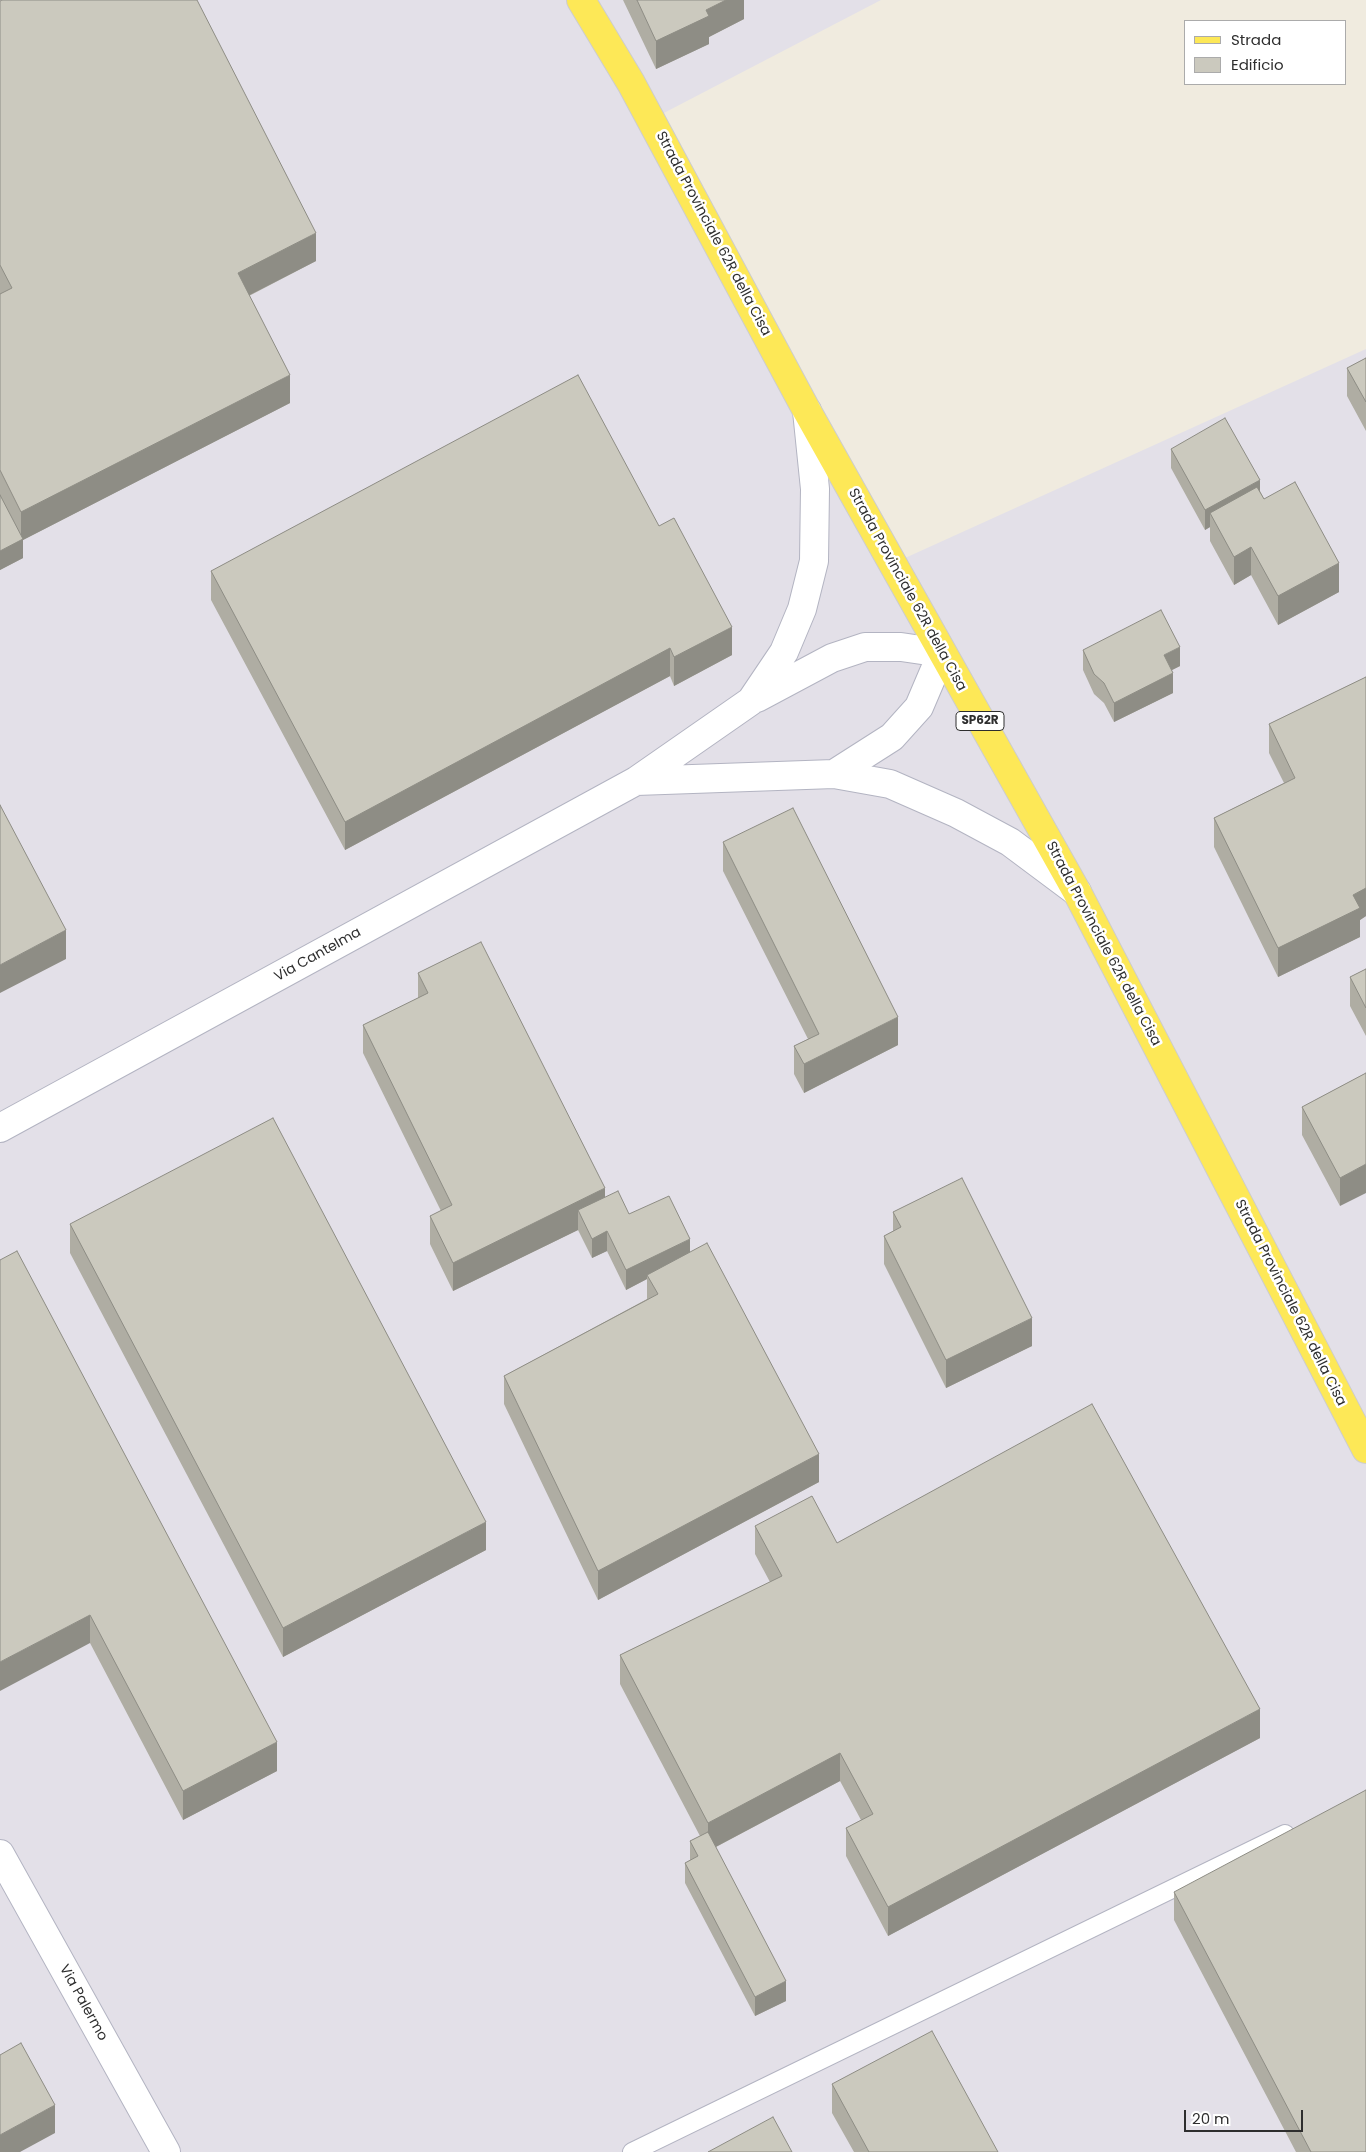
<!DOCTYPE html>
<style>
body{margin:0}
#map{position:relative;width:1366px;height:2152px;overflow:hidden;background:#f0ebdf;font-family:Poppins,sans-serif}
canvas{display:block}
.legend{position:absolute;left:1184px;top:20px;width:162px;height:65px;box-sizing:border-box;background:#fff;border:1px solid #ababab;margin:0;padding:6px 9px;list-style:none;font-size:15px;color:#2e2e2e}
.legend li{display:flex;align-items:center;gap:10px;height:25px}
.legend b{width:25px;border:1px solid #ababab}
.scale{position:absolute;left:1184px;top:2110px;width:119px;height:22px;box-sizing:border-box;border:2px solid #2e2e2e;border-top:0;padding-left:6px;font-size:15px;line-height:18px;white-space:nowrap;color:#2e2e2e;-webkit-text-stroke:4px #fff;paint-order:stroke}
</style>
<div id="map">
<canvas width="1366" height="2152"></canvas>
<ul class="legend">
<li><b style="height:6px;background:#fde857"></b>Strada</li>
<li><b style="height:14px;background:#cbc9be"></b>Edificio</li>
</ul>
<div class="scale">20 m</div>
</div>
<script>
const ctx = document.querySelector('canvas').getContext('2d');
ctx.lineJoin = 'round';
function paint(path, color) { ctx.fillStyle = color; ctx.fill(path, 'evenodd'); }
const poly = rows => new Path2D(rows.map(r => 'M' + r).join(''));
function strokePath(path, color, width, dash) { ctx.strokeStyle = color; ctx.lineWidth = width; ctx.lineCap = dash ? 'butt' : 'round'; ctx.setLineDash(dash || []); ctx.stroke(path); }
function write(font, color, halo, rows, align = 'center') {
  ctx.font = font + ' Poppins,sans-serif'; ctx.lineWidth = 5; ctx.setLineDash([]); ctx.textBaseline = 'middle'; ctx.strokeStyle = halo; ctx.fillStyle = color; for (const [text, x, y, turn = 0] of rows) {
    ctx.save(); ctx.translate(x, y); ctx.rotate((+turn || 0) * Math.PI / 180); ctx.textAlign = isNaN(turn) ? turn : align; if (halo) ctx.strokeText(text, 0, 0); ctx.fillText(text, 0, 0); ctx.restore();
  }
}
paint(poly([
 [0,0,881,0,660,115,894,563,1366,349,1366,2152,0,2152]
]), '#e3e0e8');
const lane = poly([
 [632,2152,1285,1834]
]);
const street = poly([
 [757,698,832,658,865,647,901,647,942,653,919,707,892,737,834,774],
 [636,781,834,774,890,784,956,813,1010,842,1077,892],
 [0,1128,636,781,751,701,784,652,802,609,814,561,815,489,807,411],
 [0,1854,166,2152]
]);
const primary = poly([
 [581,0,631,83,807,411,1077,892,1366,1449]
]);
strokePath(lane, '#b3b4c2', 20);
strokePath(street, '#b3b4c2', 30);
strokePath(primary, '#cdcdcd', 30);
strokePath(lane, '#fff', 18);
strokePath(street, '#fff', 28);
strokePath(primary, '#fde857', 28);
paint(poly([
 [623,0,744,0,744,19,709,37,709,44,656,69],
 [0,1,316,261,249,296,290,403,23,540,23,558,0,570],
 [1366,358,1366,431,1347,396,1347,368],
 [1171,449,1260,491,1264,499,1339,592,1278,625,1251,575,1234,585,1210,541,1210,527,1205,530,1171,468],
 [659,526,732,655,674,686,670,676,345,850,211,600,211,571],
 [1083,650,1180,666,1172,670,1173,693,1114,722,1104,703,1094,694,1083,670],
 [1366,677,1366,916,1360,920,1360,937,1278,977,1214,847,1214,818,1284,783,1269,753,1269,724],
 [723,842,898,1045,804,1093,794,1074,794,1046,808,1039,723,871],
 [1366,969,1366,1036,1350,1006,1350,977],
 [418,973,605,1197,629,1214,690,1252,819,1482,598,1600,504,1404,504,1376,647,1299,647,1279,626,1290,607,1251,592,1258,578,1230,453,1291,430,1244,430,1216,441,1211,363,1053,363,1025,418,998],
 [1366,1073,1340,1206,1302,1135,1302,1107],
 [893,1212,1032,1346,946,1388,884,1264,884,1236,893,1231],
 [70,1224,486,1550,283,1657,70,1253],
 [0,1260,277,1771,183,1820,90,1643],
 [755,1526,837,1543,1260,1738,888,1936,846,1856,846,1828,861,1820,840,1781,716,1847,786,2001,755,2016,685,1883,685,1863,690,1860,690,1841,700,1836,620,1684,620,1655,770,1582,755,1554],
 [1174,1892,1366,2152,1296,2152,1174,1920],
 [832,2084,998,2152,854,2152,832,2113]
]), '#afada3');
paint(poly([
 [726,0,744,0,744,19,709,37,709,44,656,69,656,41,706,10],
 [316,233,316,261,238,301,238,273],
 [290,375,290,403,23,540,23,558,0,570,0,551,21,540,21,512],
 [1260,480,1260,500,1210,513,1210,527,1205,530,1205,510],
 [1251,547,1251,575,1234,585,1234,557],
 [1339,563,1339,592,1278,625,1278,596],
 [732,627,732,655,674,686,674,657],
 [1180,647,1180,666,1164,674,1164,655],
 [670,648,670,676,345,850,345,822],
 [1173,673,1173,693,1114,722,1114,703],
 [1366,888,1366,916,1360,920,1360,937,1278,977,1278,948,1353,895],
 [66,930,66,959,0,993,0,965],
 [898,1017,898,1045,804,1093,804,1064],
 [1366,1164,1366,1193,1340,1206,1340,1178],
 [605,1188,605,1217,578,1210,578,1230,453,1291,453,1263],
 [607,1231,607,1251,592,1258,592,1239],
 [690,1239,690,1259,647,1275,647,1279,626,1290,626,1270],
 [1032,1318,1032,1346,946,1388,946,1360],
 [819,1454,819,1482,598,1600,598,1571],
 [486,1522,486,1550,283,1657,283,1628],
 [90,1615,90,1643,0,1691,0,1662],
 [1260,1709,1260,1738,888,1936,888,1907],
 [277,1742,277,1771,183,1820,183,1791],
 [840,1753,840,1781,708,1851,708,1823],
 [786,1981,786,2001,755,2016,755,1997],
 [55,2105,55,2133,20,2152,0,2152,0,2135]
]), '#8e8d85');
const building = poly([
 [2,0,197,0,316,233,238,273,290,375,21,512,0,470,0,294,12,288,0,265,0,1,2,0],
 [637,0,726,0,706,10,709,16,656,41,637,0],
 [1366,358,1366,402,1347,368,1366,358],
 [578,375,659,526,674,518,732,627,674,657,670,648,345,822,211,571,578,375],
 [1225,418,1260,480,1205,510,1171,449,1225,418],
 [1295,482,1339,563,1278,596,1251,547,1234,557,1210,513,1257,487,1264,499,1295,482],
 [0,495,23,539,0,551,0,495],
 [1161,610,1180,647,1164,655,1173,673,1114,703,1104,683,1094,674,1083,650,1161,610],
 [1366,677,1366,888,1353,895,1360,908,1278,948,1214,818,1295,778,1269,724,1366,677],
 [0,805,66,930,0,965,0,805],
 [793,808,898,1017,804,1064,794,1046,819,1034,723,842,793,808],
 [481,942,605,1188,453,1263,430,1216,452,1205,363,1025,428,993,418,973,481,942],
 [1366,969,1366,1008,1350,977,1366,969],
 [1366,1073,1366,1164,1340,1178,1302,1107,1366,1073],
 [273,1118,486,1522,283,1628,70,1224,273,1118],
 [962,1178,1032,1318,946,1360,884,1236,901,1227,893,1212,962,1178],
 [618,1191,629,1214,669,1196,690,1239,626,1270,607,1231,592,1239,578,1210,618,1191],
 [707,1243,819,1454,598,1571,504,1376,658,1294,647,1275,707,1243],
 [17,1251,277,1742,183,1791,90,1615,0,1662,0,1260,17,1251],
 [1092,1404,1260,1709,888,1907,846,1828,873,1814,840,1753,708,1823,620,1655,782,1576,755,1526,812,1496,837,1543,1092,1404],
 [1366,1790,1366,2152,1311,2152,1174,1892,1366,1790],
 [708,1832,786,1981,755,1997,685,1863,698,1856,690,1841,708,1832],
 [932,2031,998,2152,869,2152,832,2084,932,2031],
 [21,2043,55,2105,0,2135,0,2055,21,2043],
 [773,2117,792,2152,708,2152,773,2117]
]);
paint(building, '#cbc9be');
strokePath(building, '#8e8d85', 1);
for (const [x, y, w] of [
 [980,721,48]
]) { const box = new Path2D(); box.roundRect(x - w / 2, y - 9.5, w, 19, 4); ctx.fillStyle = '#fff'; ctx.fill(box); strokePath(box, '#2e2e2e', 1); }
write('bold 12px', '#2e2e2e', null, [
 ["SP62R",980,721]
]);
write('14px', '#2e2e2e', '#fff', [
 ["Strada Provinciale 62R della Cisa",713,234,62],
 ["Strada Provinciale 62R della Cisa",907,590,61],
 ["Strada Provinciale 62R della Cisa",1103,944,62],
 ["Via Cantelma",318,955,-29],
 ["Strada Provinciale 62R della Cisa",1290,1303,63],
 ["Via Palermo",83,2003,61]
]);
</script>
